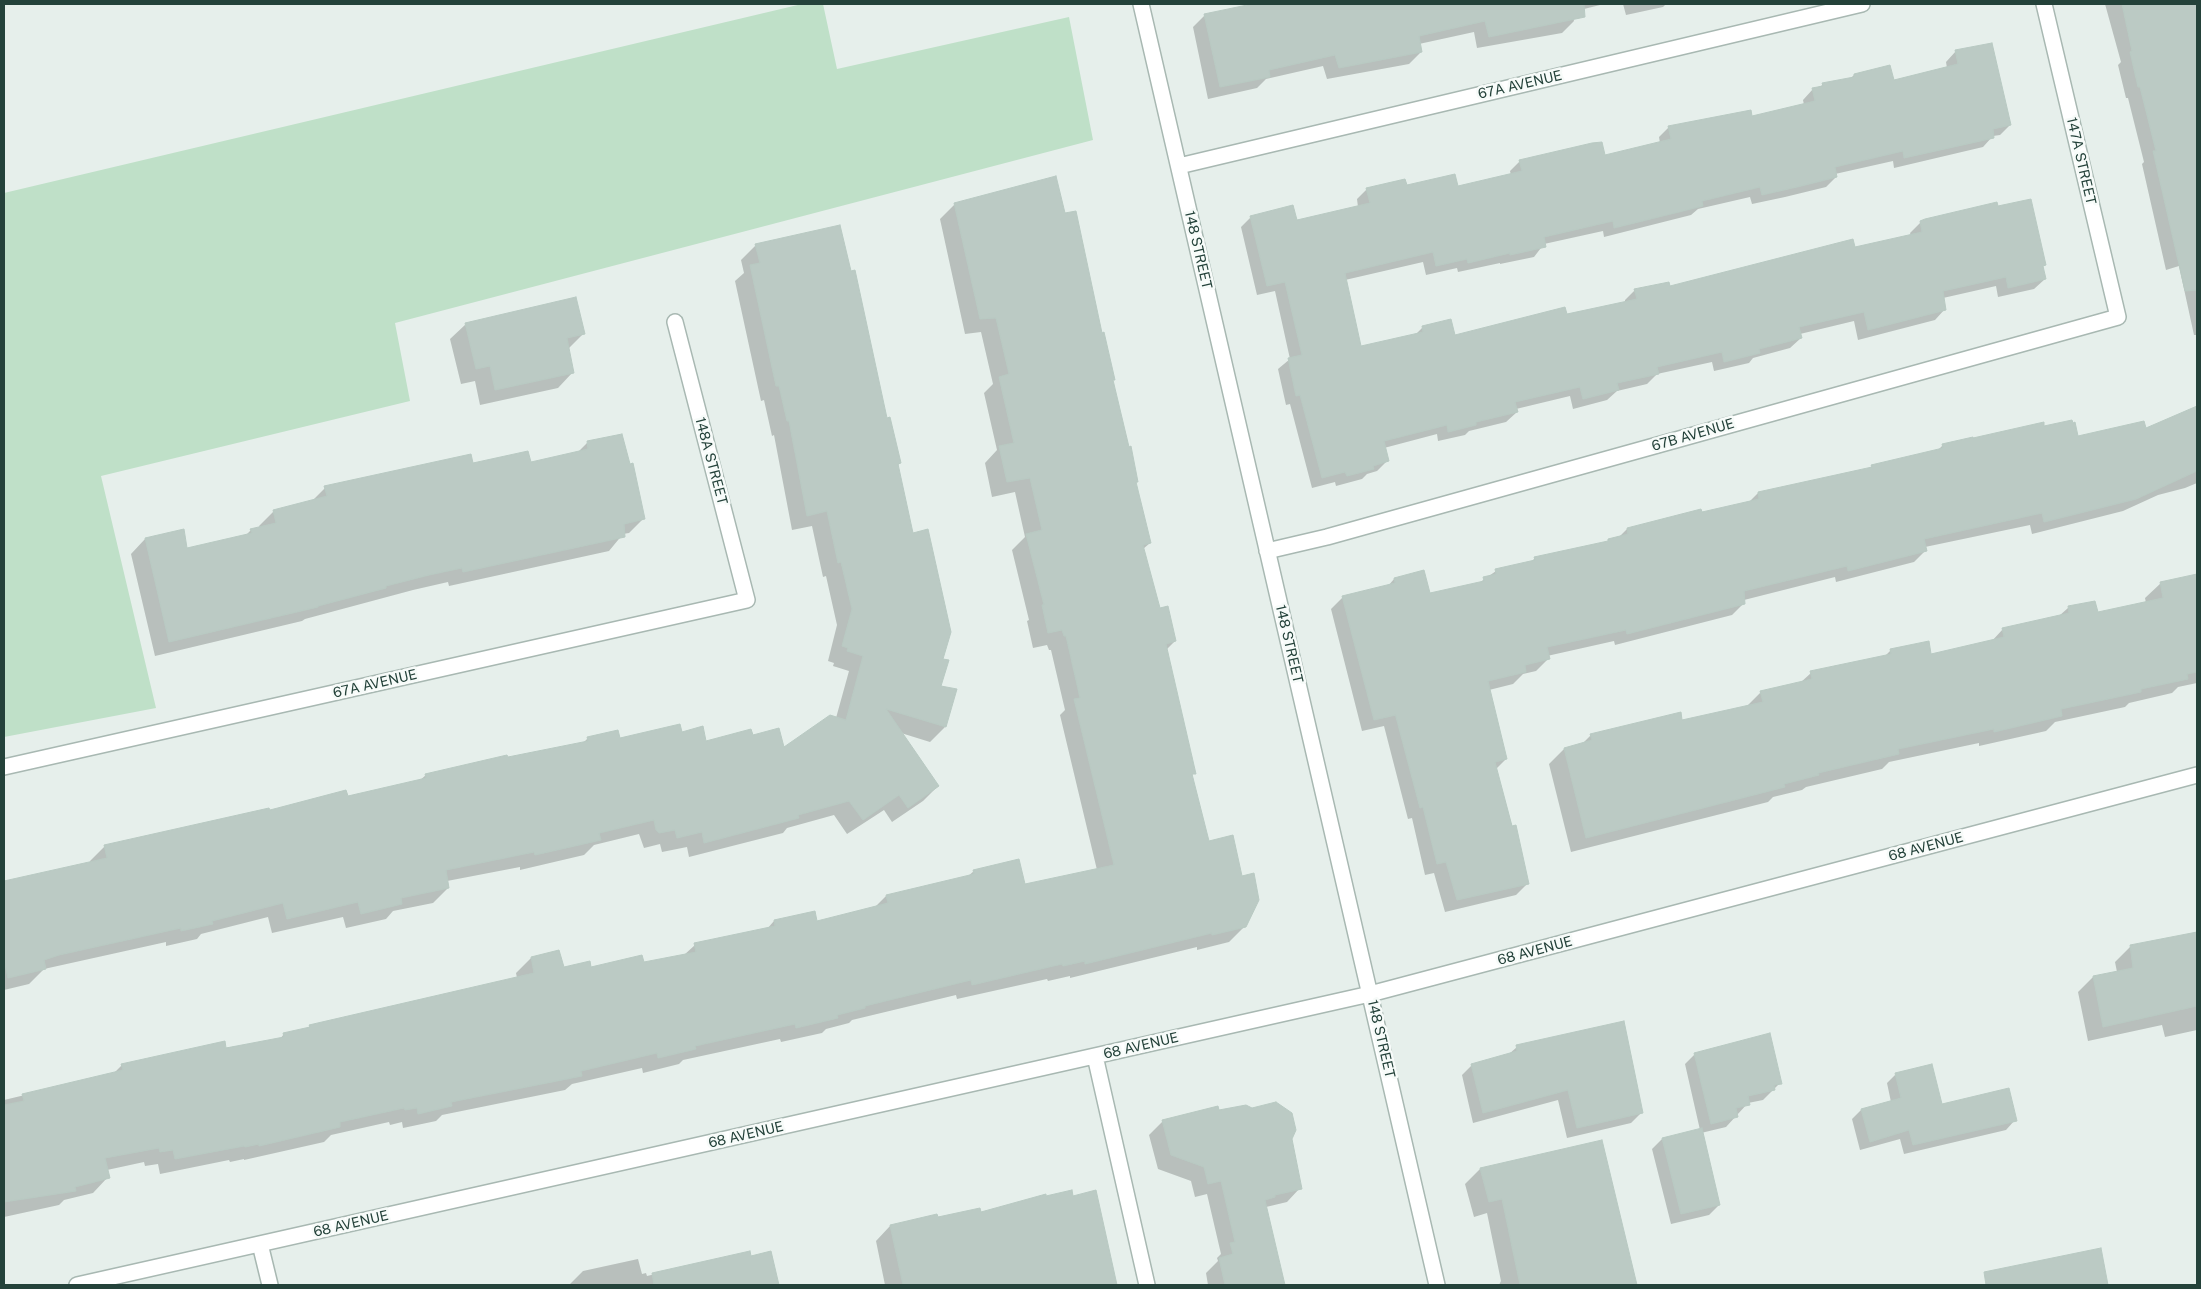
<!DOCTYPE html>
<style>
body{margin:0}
#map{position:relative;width:2201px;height:1289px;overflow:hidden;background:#e6efeb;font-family:"Public Sans",sans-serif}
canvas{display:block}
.frame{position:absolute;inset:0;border:5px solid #24423a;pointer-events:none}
</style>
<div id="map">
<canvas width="2201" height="1289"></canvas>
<div class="frame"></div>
</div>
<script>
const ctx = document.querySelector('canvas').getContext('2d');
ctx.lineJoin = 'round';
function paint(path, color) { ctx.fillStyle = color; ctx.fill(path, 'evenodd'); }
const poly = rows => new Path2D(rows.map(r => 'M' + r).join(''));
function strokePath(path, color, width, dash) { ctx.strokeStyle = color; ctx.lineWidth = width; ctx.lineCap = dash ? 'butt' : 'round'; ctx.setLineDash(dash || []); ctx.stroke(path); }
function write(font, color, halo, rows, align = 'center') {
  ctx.font = font + ' "Public Sans",sans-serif'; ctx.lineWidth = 5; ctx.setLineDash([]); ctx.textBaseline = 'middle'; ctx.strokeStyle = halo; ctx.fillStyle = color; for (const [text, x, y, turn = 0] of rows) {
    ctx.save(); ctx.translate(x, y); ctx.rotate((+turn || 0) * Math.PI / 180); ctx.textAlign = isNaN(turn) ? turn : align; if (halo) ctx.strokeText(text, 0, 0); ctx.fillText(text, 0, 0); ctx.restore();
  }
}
paint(poly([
 [802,4,823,4,837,69,1069,17,1093,140,395,323,410,401,101,476,156,708,4,737,4,193]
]), '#bfe0c8');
paint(poly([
 [1258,4,1604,4,1572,12,1574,21,1562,33,1477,48,1474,32,1419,44,1421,52,1409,64,1327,79,1323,66,1266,79,1257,88,1208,99,1193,27,1205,15],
 [1623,4,1666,4,1663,7,1626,15],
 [2105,4,2197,4,2197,335,2194,335,2179,266,2166,270,2142,164,2144,162,2128,98,2126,98,2118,65,2121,62],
 [1956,51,2010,125,2000,135,1993,136,1983,147,1894,168,1893,161,1835,174,1836,177,1826,187,1785,197,1752,204,1750,197,1698,209,1691,215,1604,237,1603,231,1544,244,1534,257,1500,264,1500,263,1458,272,1457,268,1426,275,1423,262,1345,280,1360,348,1415,335,1422,328,1454,336,1625,303,1625,300,1635,290,1669,288,1854,249,1911,236,1910,233,1921,222,1997,208,2042,267,2045,279,2034,289,1998,297,1996,286,1943,298,1945,309,1935,320,1858,340,1854,321,1800,334,1801,338,1790,348,1753,358,1749,363,1714,371,1712,362,1657,374,1647,384,1617,391,1607,400,1573,409,1570,396,1516,409,1517,412,1506,422,1469,431,1465,435,1438,441,1437,434,1384,448,1387,461,1377,471,1367,474,1362,479,1336,486,1335,482,1312,488,1290,404,1286,405,1278,369,1290,359,1275,291,1257,295,1241,227,1251,217,1296,222,1358,207,1357,199,1367,189,1406,186,1457,188,1511,175,1510,171,1520,161,1604,156,1660,143,1659,137,1669,127,1751,117,1804,105,1803,100,1813,89,1823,85,1850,79,1854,75,1893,82,1947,68,1946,62],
 [955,204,1065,215,1114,379,1112,382,1137,482,1135,484,1150,543,1143,549,1159,610,1175,641,1166,650,1194,773,1191,776,1208,842,1244,927,1229,942,1197,950,1197,947,1070,978,1070,976,1048,981,1047,979,957,999,956,995,852,1020,849,1023,826,1029,822,1033,781,1042,780,1039,683,1060,679,1064,643,1073,642,1068,572,1084,565,1090,442,1115,436,1121,403,1128,402,1122,390,1125,389,1122,331,1135,324,1142,244,1160,244,1159,230,1162,229,1160,160,1174,158,1164,145,1166,144,1162,107,1170,108,1177,93,1193,64,1200,59,1205,4,1217,4,1100,113,1074,122,1065,280,1039,284,1034,307,1029,310,1026,517,978,516,973,531,958,559,951,563,968,590,969,643,964,684,955,695,945,767,929,774,921,816,923,874,908,886,896,967,877,974,871,1024,885,1097,870,1060,715,1065,710,1051,650,1049,650,1047,645,1033,648,1027,621,1029,620,1012,550,1025,537,1015,492,992,497,985,463,997,450,984,393,993,384,981,332,965,334,940,219],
 [756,245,886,420,900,463,897,466,941,660,939,687,945,727,930,742,901,733,938,786,923,801,892,822,884,810,847,834,834,815,787,828,783,833,689,857,687,847,662,852,660,844,644,848,639,834,594,845,584,855,520,870,520,867,447,881,448,888,433,903,393,911,386,919,346,928,343,917,272,933,268,917,201,934,197,939,166,946,166,942,44,969,29,984,4,990,4,880,4,882,90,863,90,861,105,846,269,811,347,798,419,781,426,775,582,744,588,738,619,739,681,733,705,742,752,737,784,749,836,718,849,671,833,666,834,663,828,661,837,625,826,576,823,577,812,526,792,530,774,435,772,436,764,400,761,401,735,281,744,273,741,260],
 [466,324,583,334,568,349,573,372,558,388,480,405,475,381,461,384,450,339],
 [2197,407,2197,483,2185,488,2158,495,2123,511,2032,534,2030,525,1925,547,1926,550,1914,562,1836,582,1835,577,1744,600,1744,603,1732,615,1615,645,1614,641,1547,656,1548,659,1536,671,1523,674,1513,684,1489,690,1506,759,1496,769,1528,883,1516,895,1445,912,1434,873,1425,875,1412,818,1408,819,1384,726,1362,731,1331,609,1343,597,1388,586,1394,579,1429,595,1479,583,1496,571,1531,562,1535,558,1606,543,1618,538,1627,529,1748,503,1758,493,1869,469,1872,466,1937,451,1943,445,2043,427,2077,438,2145,430],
 [587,443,644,518,629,533,623,534,609,551,449,586,448,582,413,590,305,619,302,621,155,656,131,554,145,539,186,549,245,536,251,530,260,528,259,526,274,511,311,502,325,488,472,465,530,463,578,452],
 [2197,575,2197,683,2178,687,2172,693,2129,703,2125,707,2055,722,2046,731,1979,746,1979,743,1889,762,1882,769,1806,787,1802,790,1773,797,1768,802,1571,852,1549,764,1564,749,1582,744,1591,735,1681,722,1746,707,1761,692,1800,683,1811,673,1884,657,1891,650,1930,656,1991,642,2003,629,2059,616,2068,608,2097,613,2146,603,2145,598,2161,583],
 [2197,933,2197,1030,2165,1037,2162,1025,2088,1041,2078,992,2093,977,2117,972,2115,962,2130,947],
 [1517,1047,1641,1113,1631,1123,1567,1138,1558,1100,1473,1123,1462,1075,1472,1065,1509,1054],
 [1695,1054,1780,1083,1763,1100,1748,1103,1726,1127,1701,1133,1719,1205,1709,1215,1671,1224,1652,1149,1662,1139,1700,1130,1685,1064],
 [1896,1074,1941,1105,2015,1120,2006,1130,1904,1154,1900,1139,1860,1150,1852,1119,1861,1110,1891,1102,1887,1083],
 [1218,1112,1291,1139,1300,1188,1287,1202,1266,1207,1284,1285,1208,1285,1206,1273,1218,1261,1217,1258,1221,1254,1207,1194,1195,1197,1191,1181,1158,1169,1149,1135,1163,1121],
 [1601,1142,1636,1285,1499,1285,1501,1281,1487,1213,1474,1217,1465,1184,1480,1169],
 [1045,1198,1115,1284,1114,1285,885,1285,876,1241,890,1226,936,1215,937,1219,980,1213],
 [2100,1249,2107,1285,2024,1285,2022,1274],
 [749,1252,750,1257,771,1252,778,1285,569,1285,583,1271,638,1259,642,1274,646,1273,647,1276]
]), '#0003');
const building = poly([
 [1252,4,1584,4,1585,17,1489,37,1485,21,1419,36,1422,52,1339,68,1335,55,1269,70,1270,77,1220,87,1204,14,1252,4],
 [2122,4,2197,4,2197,290,2185,291,2153,151,2156,151,2140,87,2138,87,2130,52,2132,51,2122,4],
 [1992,43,2011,125,1993,129,1994,138,1904,158,1903,151,1835,167,1837,177,1797,187,1762,195,1760,187,1702,201,1703,206,1614,228,1613,221,1544,237,1546,247,1510,255,1510,253,1468,263,1467,259,1436,266,1433,252,1345,273,1361,346,1423,332,1422,326,1451,319,1455,335,1565,307,1567,314,1637,299,1634,289,1669,282,1670,286,1853,239,1855,247,1922,232,1920,221,1925,219,1997,202,1998,206,2031,199,2046,265,2043,266,2046,279,2008,288,2006,277,1943,291,1946,310,1868,330,1864,312,1799,327,1802,338,1759,349,1760,353,1724,362,1722,352,1657,367,1659,374,1617,383,1619,390,1583,399,1580,387,1515,402,1518,412,1476,422,1476,425,1448,432,1447,425,1384,441,1389,461,1373,466,1374,469,1347,476,1345,472,1322,478,1300,395,1296,396,1288,358,1302,355,1285,282,1267,286,1250,216,1293,205,1297,220,1370,203,1366,188,1405,179,1407,185,1455,174,1458,186,1522,171,1519,160,1592,143,1602,142,1605,155,1671,139,1668,126,1751,110,1752,116,1815,101,1812,88,1823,86,1822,83,1854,77,1854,74,1890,65,1894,80,1958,64,1955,50,1992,43],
 [1056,176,1065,213,1076,211,1102,333,1104,332,1115,380,1113,380,1129,447,1131,446,1138,482,1136,482,1151,543,1143,545,1160,608,1168,606,1176,641,1166,644,1196,774,1192,774,1209,841,1233,835,1242,876,1254,873,1259,900,1246,927,1212,935,1212,933,1085,964,1085,961,1063,966,1062,964,972,985,971,980,865,1006,865,1008,837,1015,838,1018,796,1028,795,1024,695,1046,696,1049,658,1058,657,1053,581,1071,582,1076,451,1102,452,1106,418,1114,417,1108,405,1110,404,1108,340,1122,340,1127,259,1146,259,1144,245,1147,244,1146,175,1159,173,1150,160,1152,159,1148,105,1158,110,1178,75,1187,76,1191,4,1202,4,1105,24,1101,22,1094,123,1070,121,1064,225,1041,226,1048,284,1037,283,1033,310,1027,309,1025,534,973,531,957,559,950,564,967,590,961,591,967,642,955,644,962,696,952,694,943,775,926,774,920,815,911,817,921,888,903,886,895,974,874,973,870,1019,859,1025,884,1114,865,1074,699,1080,698,1066,636,1064,636,1062,630,1048,633,1042,605,1044,605,1026,534,1042,530,1030,478,1007,482,999,446,1014,443,999,377,1009,374,996,318,980,319,954,203,1056,176],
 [840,225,851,271,855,270,887,418,890,417,901,463,898,464,913,533,928,529,951,632,943,659,949,660,941,686,957,689,946,727,886,709,939,786,908,808,899,795,863,820,849,801,798,815,799,818,704,843,702,832,677,838,675,830,659,833,656,830,654,820,599,833,601,840,535,855,534,852,446,870,449,888,401,898,402,904,361,914,358,902,287,919,283,903,212,921,213,924,181,931,181,928,59,955,44,960,46,969,8,978,4,961,4,881,107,858,104,845,269,808,270,810,346,790,348,796,426,778,425,774,507,755,508,757,588,741,587,737,618,730,620,738,680,724,682,732,703,726,706,741,751,729,753,735,779,728,784,747,830,715,846,720,863,656,847,651,848,648,842,646,852,609,841,562,838,563,827,511,807,516,789,421,787,421,779,386,776,386,750,265,760,263,755,244,840,225],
 [576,297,585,334,567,338,574,373,495,390,490,366,476,369,465,323,576,297],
 [2197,406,2197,471,2136,499,2044,522,2042,513,1924,539,1927,551,1848,571,1847,566,1744,591,1745,604,1627,634,1626,630,1547,647,1550,659,1525,665,1526,672,1488,681,1507,759,1495,762,1512,826,1516,825,1529,884,1457,900,1446,862,1437,864,1423,807,1420,808,1396,717,1396,715,1374,720,1342,596,1395,583,1394,578,1424,570,1430,593,1484,581,1483,577,1496,574,1495,569,1535,560,1534,557,1608,541,1608,539,1628,534,1627,528,1701,509,1702,512,1759,499,1758,492,1872,467,1871,465,1943,448,1942,444,1973,437,1973,438,2044,422,2044,426,2072,420,2073,423,2075,422,2078,436,2144,421,2146,428,2197,406],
 [622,434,630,464,633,463,645,519,624,524,625,537,463,572,462,568,429,575,386,586,386,588,318,606,318,607,169,642,145,538,184,529,187,548,252,533,250,529,276,523,273,510,327,496,324,486,471,454,473,463,528,451,531,462,588,449,587,441,622,434],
 [2197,574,2197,672,2187,674,2188,679,2141,689,2141,692,2061,709,2062,716,1994,732,1994,729,1898,749,1899,754,1818,773,1819,775,1784,784,1785,787,1586,838,1564,748,1592,740,1590,734,1681,712,1682,720,1763,702,1760,691,1812,679,1810,671,1891,654,1890,649,1929,641,1931,654,2004,637,2002,628,2069,613,2068,606,2095,601,2098,612,2163,598,2160,582,2197,574],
 [2197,932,2197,1006,2103,1027,2093,976,2133,968,2130,945,2197,932],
 [1624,1021,1643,1113,1577,1128,1568,1090,1483,1113,1471,1064,1517,1051,1516,1045,1624,1021],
 [1770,1033,1782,1084,1774,1085,1775,1090,1748,1096,1750,1105,1736,1108,1738,1117,1711,1124,1694,1053,1770,1033],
 [1932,1064,1942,1104,2009,1088,2017,1121,1913,1145,1909,1130,1870,1142,1861,1109,1901,1098,1895,1073,1932,1064],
 [1276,1102,1292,1113,1296,1130,1292,1139,1302,1189,1275,1195,1275,1197,1265,1200,1285,1285,1225,1285,1219,1258,1233,1254,1230,1243,1235,1242,1221,1181,1208,1184,1204,1167,1171,1155,1162,1120,1218,1106,1219,1110,1246,1105,1252,1108,1276,1102],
 [1702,1128,1720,1205,1681,1214,1662,1138,1702,1128],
 [1602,1140,1637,1285,1520,1285,1502,1199,1489,1202,1480,1168,1602,1140],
 [1072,1190,1073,1196,1096,1190,1117,1285,903,1285,890,1225,937,1214,938,1217,980,1208,981,1212,1046,1194,1046,1196,1072,1190],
 [2101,1248,2108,1285,1986,1285,1984,1272,2101,1248],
 [750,1251,751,1256,771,1251,779,1285,654,1285,652,1273,750,1251]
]);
paint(building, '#bbcac4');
strokePath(building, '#b8c9c2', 1);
const minor = poly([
 [1141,4,1437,1285],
 [1179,166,1862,4],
 [1267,551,1327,537,2118,317,2044,4],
 [4,767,747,600,675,322],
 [1095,1056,1147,1285],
 [260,1244,270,1285],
 [77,1285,1370,994,2197,775]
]);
strokePath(minor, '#a8b8b2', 18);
strokePath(minor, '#fff', 15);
write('14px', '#24423a', '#f7fbf9', [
 ["67A AVENUE",1520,85,-13],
 ["147A STREET",2081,161,77],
 ["148 STREET",1198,250,77],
 ["67B AVENUE",1693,435,-16],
 ["148A STREET",711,461,75],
 ["148 STREET",1289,644,77],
 ["67A AVENUE",375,684,-13],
 ["68 AVENUE",1926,847,-15],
 ["68 AVENUE",1535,951,-15],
 ["148 STREET",1381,1039,77],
 ["68 AVENUE",1141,1046,-13],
 ["68 AVENUE",746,1135,-13],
 ["68 AVENUE",351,1224,-13]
]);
</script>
